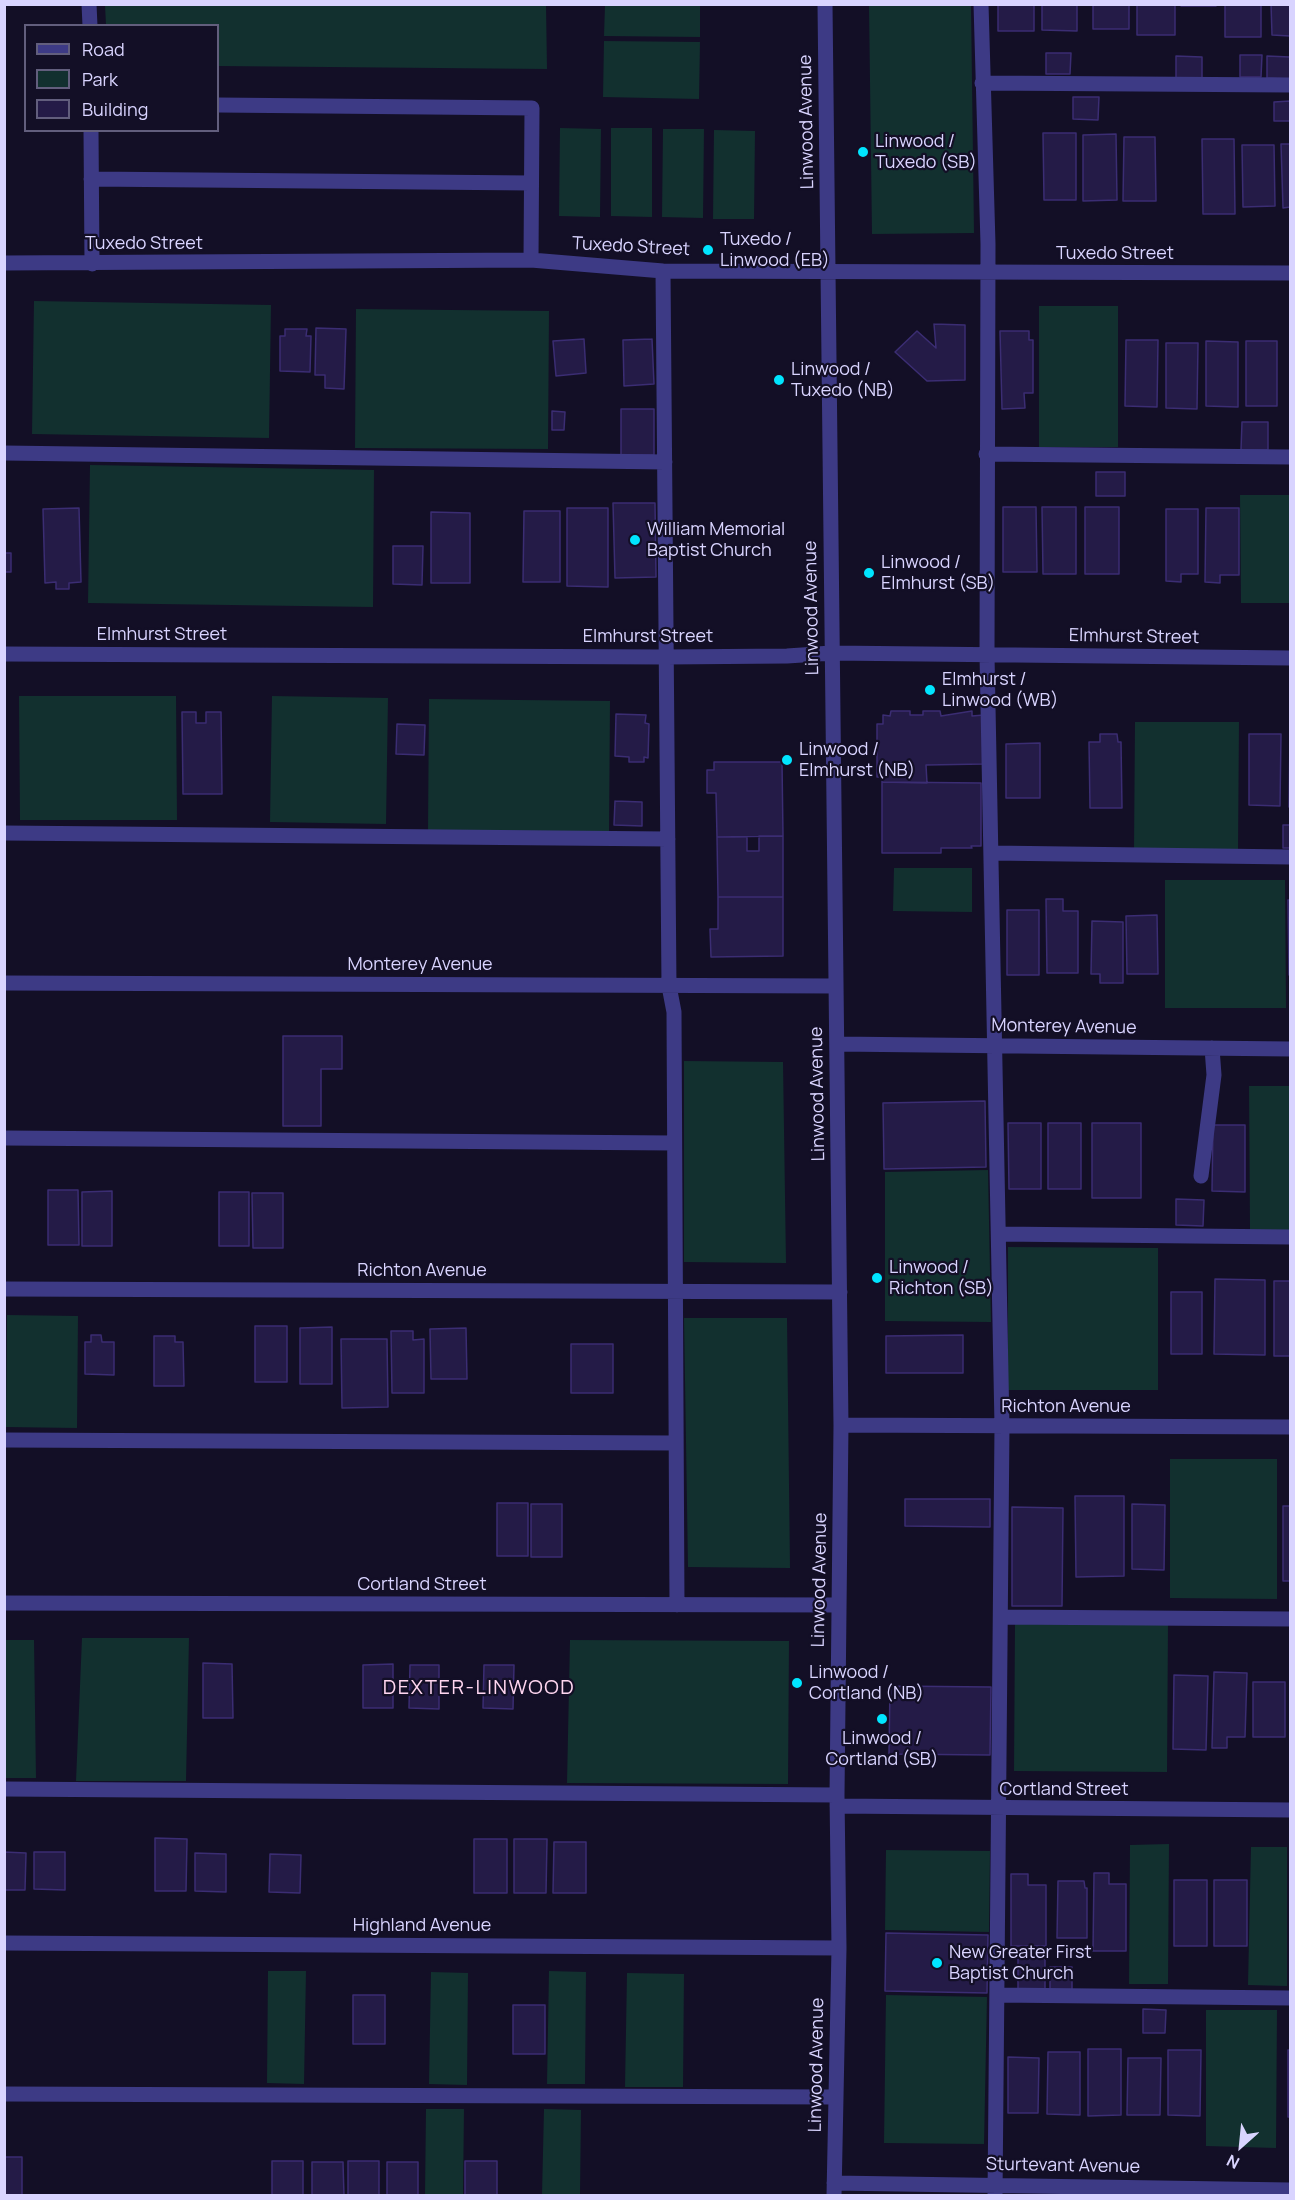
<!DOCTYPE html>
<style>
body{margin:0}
#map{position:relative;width:1295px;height:2200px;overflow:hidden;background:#130f26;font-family:Manrope,sans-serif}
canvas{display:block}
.frame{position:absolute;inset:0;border:6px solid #d9d4ff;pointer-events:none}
.legend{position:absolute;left:24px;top:24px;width:195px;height:108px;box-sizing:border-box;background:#130f26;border:2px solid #625e7d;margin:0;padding:8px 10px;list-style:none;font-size:18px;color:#d9d4ff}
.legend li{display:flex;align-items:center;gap:12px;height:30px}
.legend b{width:30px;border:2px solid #625e7d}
.north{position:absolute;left:1211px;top:2116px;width:60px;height:60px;-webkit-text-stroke:4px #130f26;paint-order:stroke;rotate:207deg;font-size:16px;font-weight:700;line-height:24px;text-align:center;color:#d9d4ff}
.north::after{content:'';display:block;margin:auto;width:21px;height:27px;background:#d9d4ff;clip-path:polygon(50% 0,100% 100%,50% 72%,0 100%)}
</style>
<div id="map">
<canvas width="1295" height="2200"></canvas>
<div class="frame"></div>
<ul class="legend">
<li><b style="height:8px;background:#3d3a85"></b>Road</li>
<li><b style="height:16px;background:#12302f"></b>Park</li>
<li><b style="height:16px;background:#241b47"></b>Building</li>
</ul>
<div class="north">N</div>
</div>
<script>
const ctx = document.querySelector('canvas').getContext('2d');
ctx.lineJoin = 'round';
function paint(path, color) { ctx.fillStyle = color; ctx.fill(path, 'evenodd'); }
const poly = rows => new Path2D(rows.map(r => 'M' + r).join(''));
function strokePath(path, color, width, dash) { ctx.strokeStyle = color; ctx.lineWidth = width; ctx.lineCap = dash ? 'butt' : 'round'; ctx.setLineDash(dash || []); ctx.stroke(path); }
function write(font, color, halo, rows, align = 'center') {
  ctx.font = font + ' Manrope,sans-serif'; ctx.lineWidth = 4.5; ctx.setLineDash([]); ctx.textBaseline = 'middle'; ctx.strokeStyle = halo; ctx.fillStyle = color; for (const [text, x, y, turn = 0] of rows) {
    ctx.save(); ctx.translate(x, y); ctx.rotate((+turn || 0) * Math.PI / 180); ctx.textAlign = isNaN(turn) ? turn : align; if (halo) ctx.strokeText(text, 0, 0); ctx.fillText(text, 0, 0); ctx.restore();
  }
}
paint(poly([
 [105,5,546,5,547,69,218,66,218,26,106,25],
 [605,5,700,5,700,37,604,36],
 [869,5,971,5,974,233,872,234],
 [604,41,700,42,699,99,603,97],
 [560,128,601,129,600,217,559,216],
 [611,128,652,128,652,217,611,216],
 [663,129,704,129,703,218,662,217],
 [714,130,755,131,754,219,713,219],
 [34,301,271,305,269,438,32,434],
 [1039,306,1118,306,1118,447,1039,447],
 [356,309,549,311,548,449,355,448],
 [90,465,374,470,373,607,88,603],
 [1240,495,1290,495,1290,603,1241,603],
 [19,696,176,696,177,820,20,820],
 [272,696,388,698,386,824,270,822],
 [429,699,610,701,609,833,428,831],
 [1135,722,1239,722,1238,851,1134,850],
 [894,868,972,868,972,912,893,911],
 [1165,880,1285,880,1286,1008,1165,1008],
 [684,1061,783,1062,786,1263,684,1262],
 [1249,1086,1290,1086,1290,1230,1250,1230],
 [988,1170,991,1322,885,1321,885,1172],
 [1008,1247,1158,1248,1158,1390,1008,1390],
 [7,1315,78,1316,77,1428,6,1427],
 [684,1318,787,1318,790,1568,688,1567],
 [1170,1459,1277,1459,1277,1599,1170,1598],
 [1015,1623,1168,1624,1167,1772,1014,1771],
 [82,1638,189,1638,186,1781,76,1781],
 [4,1640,34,1640,36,1778,5,1778],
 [570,1640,789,1641,788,1784,567,1783],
 [1169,1844,1168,1984,1129,1984,1130,1845],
 [1251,1847,1287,1847,1287,1986,1248,1985],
 [886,1850,990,1851,989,1932,885,1930],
 [268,1971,306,1971,304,2084,267,2083],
 [549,1971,586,1972,585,2084,547,2084],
 [431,1972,468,1973,467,2085,429,2084],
 [627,1973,684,1974,683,2087,625,2087],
 [886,1995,987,1997,984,2144,884,2143],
 [1206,2010,1277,2010,1276,2148,1206,2146],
 [426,2109,464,2109,463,2195,425,2195],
 [544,2109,581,2110,580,2195,542,2195]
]), '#12302f');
const building = poly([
 [998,4,1034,4,1034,31,998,31,998,4],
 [1042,4,1077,4,1077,31,1042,30,1042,4],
 [1093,4,1129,4,1129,29,1093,29,1093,4],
 [1137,4,1175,4,1175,35,1137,35,1137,4],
 [1181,4,1216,4,1216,6,1181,6,1181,4],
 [1225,4,1261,4,1261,37,1225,37,1225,4],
 [1271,4,1290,4,1290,36,1272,35,1271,4],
 [1046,53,1071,53,1070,74,1046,74,1046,53],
 [1240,55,1262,55,1261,77,1240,77,1240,55],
 [1176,56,1202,57,1202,78,1176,78,1176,56],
 [1267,56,1290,57,1290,79,1267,78,1267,56],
 [1073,97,1099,97,1098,120,1073,119,1073,97],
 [1290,101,1290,121,1274,121,1274,102,1290,101],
 [1043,133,1076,133,1076,200,1044,200,1043,133],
 [1116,134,1117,200,1083,201,1083,135,1116,134],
 [1124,137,1155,137,1156,201,1123,201,1124,137],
 [1202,139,1234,139,1235,214,1203,214,1202,139],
 [1281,144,1290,144,1290,207,1283,208,1281,144],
 [1242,145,1274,145,1275,206,1243,207,1242,145],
 [934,324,965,325,965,380,927,381,895,352,917,331,936,348,934,324],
 [316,328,346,329,344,389,325,388,325,375,315,375,316,328],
 [285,329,307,329,306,336,311,336,310,372,280,371,280,336,285,336,285,329],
 [1000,331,1029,331,1029,340,1033,340,1033,393,1024,393,1025,408,1002,409,1000,331],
 [584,339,586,373,556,376,553,341,584,339],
 [652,339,654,384,624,386,623,340,652,339],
 [1126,340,1158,340,1157,407,1125,406,1126,340],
 [1206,341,1238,342,1238,407,1206,406,1206,341],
 [1246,341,1277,341,1277,406,1246,406,1246,341],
 [1166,343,1198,343,1197,409,1166,408,1166,343],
 [621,409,654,409,654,455,621,455,621,409],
 [552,411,565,412,564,430,552,430,552,411],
 [1242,422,1268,422,1268,450,1241,450,1242,422],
 [1096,472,1125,472,1125,496,1096,496,1096,472],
 [613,503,655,503,656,577,615,578,613,503],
 [1003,507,1036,507,1037,572,1003,572,1003,507],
 [1042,507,1076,507,1076,574,1043,574,1042,507],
 [1085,507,1119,507,1119,574,1085,574,1085,507],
 [79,508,81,582,69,583,69,589,56,589,56,582,45,583,43,509,79,508],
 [567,508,608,508,608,587,567,586,567,508],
 [1206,508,1239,508,1239,575,1220,575,1220,583,1205,582,1206,508],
 [1166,509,1198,509,1198,574,1181,574,1181,582,1166,581,1166,509],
 [524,511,560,511,560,582,523,582,524,511],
 [431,512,470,513,470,583,431,583,431,512],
 [393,546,423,546,422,585,393,584,393,546],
 [4,553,11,553,11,572,4,572,4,553],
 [891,711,910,711,910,715,923,715,923,711,940,711,941,716,972,711,972,716,984,715,984,764,926,765,927,783,882,782,882,777,877,777,877,724,883,724,883,715,890,716,891,711],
 [182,712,196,712,196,723,206,723,206,712,221,712,222,794,183,794,182,712],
 [616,714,646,715,645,723,649,724,648,758,644,757,644,762,629,762,629,757,615,756,616,714],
 [397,724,425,725,424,755,396,754,397,724],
 [1100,734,1117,734,1118,742,1121,742,1122,808,1090,808,1089,742,1100,742,1100,734],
 [1249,734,1281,734,1280,806,1249,805,1249,734],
 [1290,736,1290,807,1289,807,1290,736],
 [1040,743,1040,798,1006,798,1006,744,1040,743],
 [714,762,782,762,783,836,717,837,716,793,707,793,707,770,714,770,714,762],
 [882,782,981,783,981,846,971,846,972,848,941,848,941,853,882,853,882,782],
 [615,801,642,802,642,826,614,825,615,801],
 [1283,825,1290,825,1290,848,1283,848,1283,825],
 [759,836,783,836,783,897,718,897,717,837,747,837,747,851,759,851,759,836],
 [718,897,783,897,783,956,711,957,710,929,718,929,718,897],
 [1046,899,1063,899,1063,911,1078,911,1078,973,1047,973,1046,899],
 [1288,900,1290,900,1290,975,1289,975,1288,900],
 [1007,910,1039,910,1039,975,1007,975,1007,910],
 [1157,915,1158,974,1127,974,1126,916,1157,915],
 [1092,921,1123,922,1123,983,1100,983,1100,974,1091,974,1092,921],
 [283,1036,342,1036,342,1069,321,1069,321,1126,283,1126,283,1036],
 [985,1101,986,1167,884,1169,883,1103,985,1101],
 [1008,1123,1041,1123,1041,1189,1009,1189,1008,1123],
 [1048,1123,1081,1123,1081,1189,1048,1189,1048,1123],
 [1092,1123,1141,1123,1141,1198,1092,1198,1092,1123],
 [1213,1125,1245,1125,1245,1192,1212,1191,1213,1125],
 [48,1190,78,1190,79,1245,48,1245,48,1190],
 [112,1191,112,1246,82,1246,82,1192,112,1191],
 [219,1192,249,1192,249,1246,219,1246,219,1192],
 [252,1193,283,1193,283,1248,253,1248,252,1193],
 [1176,1199,1204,1200,1203,1226,1176,1225,1176,1199],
 [1215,1279,1265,1280,1265,1355,1214,1354,1215,1279],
 [1274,1281,1290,1281,1290,1356,1274,1356,1274,1281],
 [1171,1292,1202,1292,1202,1354,1171,1354,1171,1292],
 [255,1326,287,1326,287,1382,255,1382,255,1326],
 [332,1327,332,1384,300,1384,300,1328,332,1327],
 [466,1328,467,1379,431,1379,430,1329,466,1328],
 [391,1331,413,1331,413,1340,424,1339,424,1393,392,1393,391,1331],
 [91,1335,101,1335,102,1342,114,1342,114,1375,85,1374,85,1342,91,1342,91,1335],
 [963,1335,963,1373,886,1373,886,1336,963,1335],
 [154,1336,175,1336,175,1342,183,1342,184,1386,154,1386,154,1336],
 [341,1339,387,1339,388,1407,342,1408,341,1339],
 [571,1344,613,1344,613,1393,571,1393,571,1344],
 [1075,1496,1124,1496,1124,1576,1076,1577,1075,1496],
 [905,1499,990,1499,990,1527,905,1526,905,1499],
 [497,1503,528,1503,528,1556,497,1556,497,1503],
 [531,1504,562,1504,562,1557,531,1557,531,1504],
 [1132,1504,1165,1505,1164,1570,1132,1569,1132,1504],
 [1283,1506,1290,1506,1290,1581,1283,1581,1283,1506],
 [1012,1507,1063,1508,1062,1606,1012,1606,1012,1507],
 [203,1663,232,1664,233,1718,203,1718,203,1663],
 [393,1664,393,1708,363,1708,363,1665,393,1664],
 [410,1665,439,1665,439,1709,409,1708,410,1665],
 [484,1665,514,1665,513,1709,483,1708,484,1665],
 [1214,1672,1247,1673,1245,1737,1227,1737,1227,1748,1212,1748,1214,1672],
 [1174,1675,1208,1676,1206,1750,1173,1749,1174,1675],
 [1253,1682,1285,1682,1285,1737,1253,1737,1253,1682],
 [890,1686,991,1687,990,1755,889,1754,890,1686],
 [155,1838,187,1839,186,1891,155,1891,155,1838],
 [474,1839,507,1839,507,1893,474,1893,474,1839],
 [514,1839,547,1839,546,1893,514,1893,514,1839],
 [554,1842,586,1842,586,1893,553,1893,554,1842],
 [4,1852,26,1853,25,1890,4,1890,4,1852],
 [34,1852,65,1852,65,1890,34,1889,34,1852],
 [195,1853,226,1854,226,1892,195,1891,195,1853],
 [270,1854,301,1855,300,1893,269,1892,270,1854],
 [1094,1873,1109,1873,1109,1884,1126,1884,1126,1951,1093,1951,1094,1873],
 [1011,1874,1028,1874,1028,1885,1046,1885,1046,1946,1011,1946,1011,1874],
 [1174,1880,1207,1880,1207,1946,1174,1946,1174,1880],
 [1214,1880,1247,1880,1247,1946,1214,1946,1214,1880],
 [1058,1881,1084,1881,1085,1888,1087,1888,1087,1938,1057,1938,1058,1881],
 [886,1933,988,1935,987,1993,885,1991,886,1933],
 [1018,1956,1045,1956,1045,1991,1018,1990,1018,1956],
 [1050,1967,1072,1967,1072,1991,1050,1990,1050,1967],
 [353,1995,385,1995,385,2044,353,2044,353,1995],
 [513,2005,545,2005,545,2054,513,2054,513,2005],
 [1143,2009,1166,2010,1165,2033,1143,2033,1143,2009],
 [1088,2049,1121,2049,1121,2115,1088,2116,1088,2049],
 [1168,2050,1201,2050,1200,2116,1168,2115,1168,2050],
 [1288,2050,1290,2050,1290,2117,1288,2117,1288,2050],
 [1048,2052,1080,2052,1080,2115,1047,2114,1048,2052],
 [1008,2057,1039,2058,1038,2113,1008,2113,1008,2057],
 [1128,2058,1161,2058,1160,2115,1127,2115,1128,2058],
 [4,2157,22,2157,22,2195,4,2195,4,2157],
 [272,2161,303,2161,303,2196,272,2196,272,2161],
 [348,2161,379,2161,379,2196,348,2196,348,2161],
 [465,2161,497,2161,497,2196,465,2196,465,2161],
 [312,2162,343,2162,344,2196,312,2196,312,2162],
 [387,2162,418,2162,418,2196,387,2196,387,2162]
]);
paint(building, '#241b47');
strokePath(building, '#3b2d73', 1.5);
strokePath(poly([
 [89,4,90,26],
 [825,4,841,1425,837,1795,839,1948,834,2196],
 [981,4,988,244,987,655,1002,1426,995,2196],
 [982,83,1290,85],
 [218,105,532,108,531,260],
 [91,130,92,264],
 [91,179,531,183],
 [4,263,531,260,663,271,1290,273],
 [663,271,669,986,674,1012,677,1605],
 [4,453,665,462],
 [986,454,1290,457],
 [4,654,666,657,787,656,832,653,1290,658],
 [4,833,668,839],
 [992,853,1290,857],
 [4,983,836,986],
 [837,1044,1290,1049],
 [4,1138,674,1143],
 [1201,1176,1214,1075,1212,1048],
 [999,1234,1290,1237],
 [4,1289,840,1292],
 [841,1425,1290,1427],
 [4,1440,675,1443],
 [4,1603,839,1605],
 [1001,1617,1290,1619],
 [4,1789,837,1795],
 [837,1806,1290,1810],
 [4,1943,839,1948],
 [997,1995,1290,1998],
 [4,2094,836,2097],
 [834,2183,1290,2190]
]), '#3d3a85', 15);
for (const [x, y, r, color] of [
 [863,152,6,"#00e5ff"],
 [708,250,6,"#00e5ff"],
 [779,380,6,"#00e5ff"],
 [635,540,6,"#00e5ff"],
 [869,573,6,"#00e5ff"],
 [930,690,6,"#00e5ff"],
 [787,760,6,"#00e5ff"],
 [877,1278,6,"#00e5ff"],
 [797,1683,6,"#00e5ff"],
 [882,1719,6,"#00e5ff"],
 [937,1963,6,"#00e5ff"]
]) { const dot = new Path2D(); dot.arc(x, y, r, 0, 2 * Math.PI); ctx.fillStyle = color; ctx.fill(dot); strokePath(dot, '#130f26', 2); }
write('18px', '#d9d4ff', '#130f26', [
 ["Linwood Avenue",807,122,-91],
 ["Tuxedo Street",144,244],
 ["Tuxedo Street",631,247,3],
 ["Tuxedo Street",1115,254],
 ["Linwood Avenue",812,608,-91],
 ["Elmhurst Street",162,635],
 ["Elmhurst Street",648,637],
 ["Elmhurst Street",1134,637,1],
 ["Monterey Avenue",420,965],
 ["Monterey Avenue",1064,1027,1],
 ["Linwood Avenue",818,1094,-91],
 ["Richton Avenue",422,1271],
 ["Richton Avenue",1066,1407],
 ["Linwood Avenue",820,1580,-89],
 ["Cortland Street",422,1585],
 ["Cortland Street",1064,1790],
 ["Highland Avenue",422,1926],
 ["Linwood Avenue",817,2065,-89],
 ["Sturtevant Avenue",1063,2166,1]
]);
write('18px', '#d9d4ff', '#130f26', [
 ["Linwood /",875,142],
 ["Tuxedo (SB)",875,163],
 ["Tuxedo /",720,240],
 ["Linwood (EB)",720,261],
 ["Linwood /",791,370],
 ["Tuxedo (NB)",791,391],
 ["William Memorial",647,530],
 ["Baptist Church",647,551],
 ["Linwood /",881,563],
 ["Elmhurst (SB)",881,584],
 ["Elmhurst /",942,680],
 ["Linwood (WB)",942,701],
 ["Linwood /",799,750],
 ["Elmhurst (NB)",799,771],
 ["Linwood /",889,1268],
 ["Richton (SB)",889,1289],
 ["Linwood /",809,1673],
 ["Cortland (NB)",809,1694],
 ["Linwood /",882,1739,"center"],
 ["Cortland (SB)",882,1760,"center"],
 ["New Greater First",949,1953],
 ["Baptist Church",949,1974]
], 'left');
ctx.letterSpacing = '1.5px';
write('20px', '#ffd6f0', '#130f26', [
 ["DEXTER-LINWOOD",479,1688]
]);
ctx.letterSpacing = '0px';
</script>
